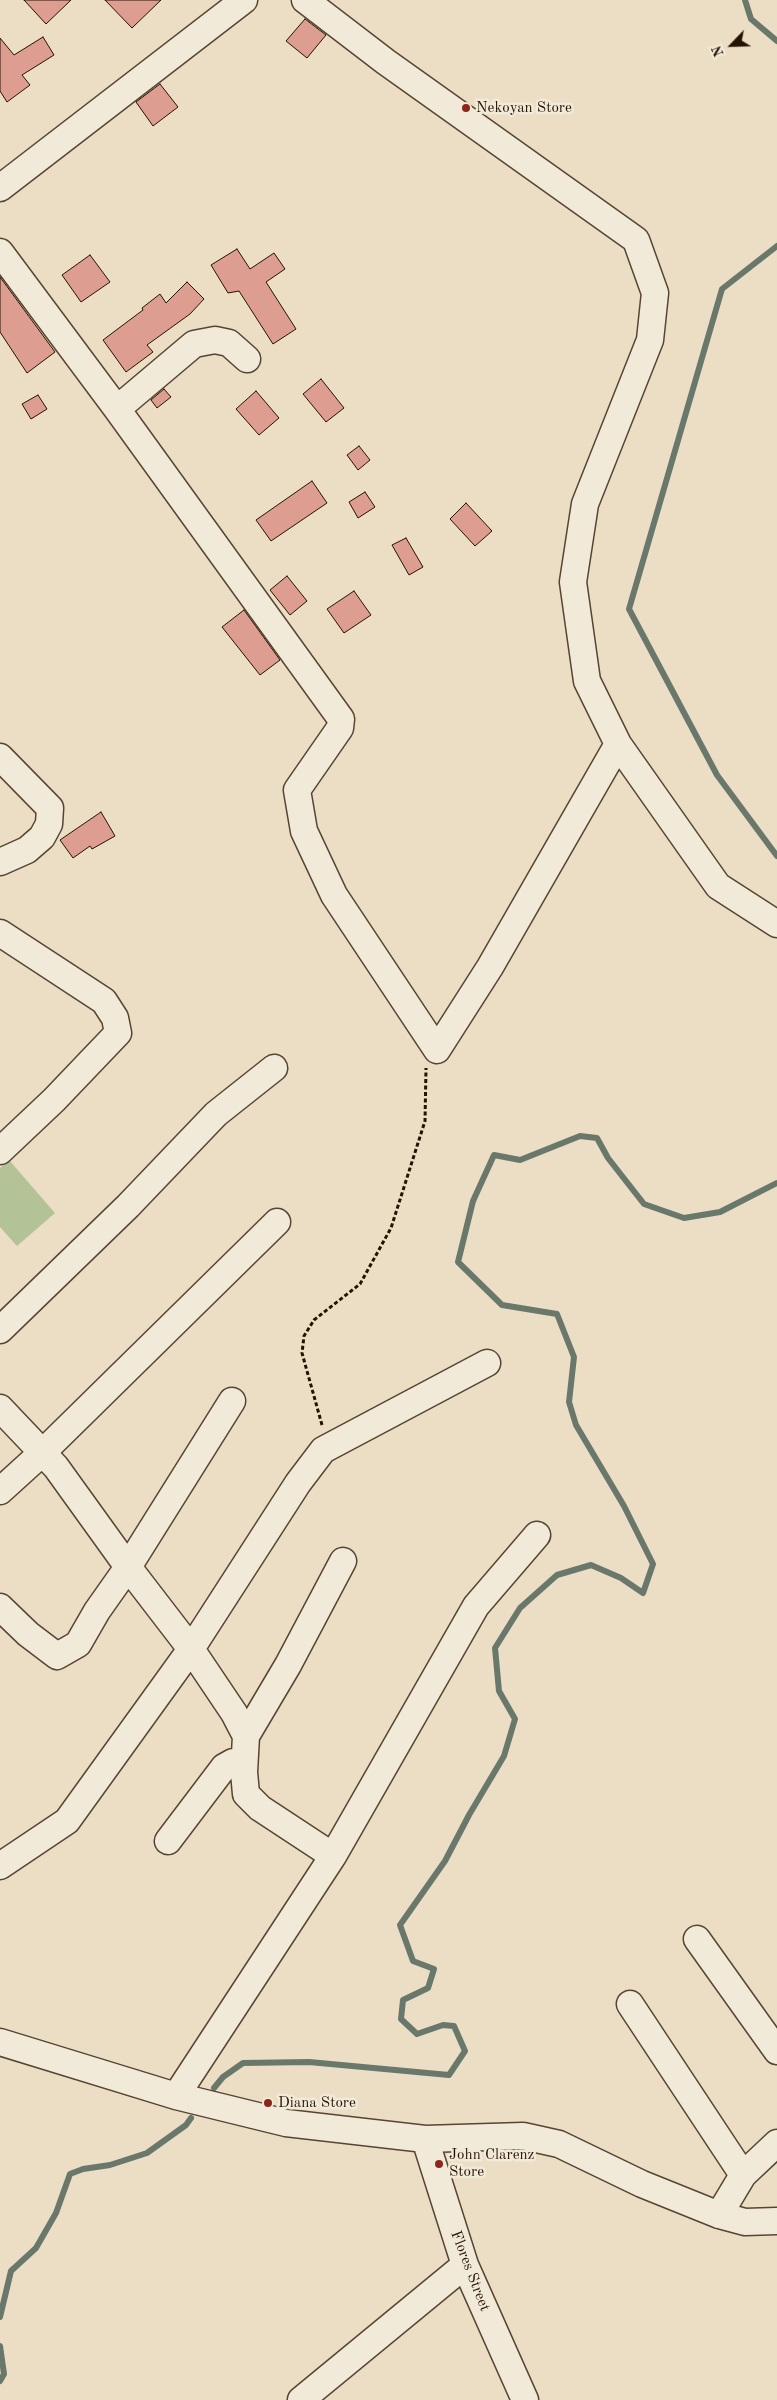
<!DOCTYPE html>
<style>
body{margin:0}
#map{position:relative;width:777px;height:2400px;overflow:hidden;background:#ebdec4;font-family:"Old Standard TT",serif}
canvas{display:block}
.north{position:absolute;left:707px;top:20px;width:50px;height:50px;-webkit-text-stroke:4px #f2ead9;paint-order:stroke;rotate:246deg;font-size:14px;font-weight:700;line-height:20px;text-align:center;color:#251202}
.north::after{content:'';display:block;margin:auto;width:18px;height:22px;background:#251202;clip-path:polygon(50% 0,100% 100%,50% 72%,0 100%)}
</style>
<div id="map">
<canvas width="777" height="2400"></canvas>
<div class="north">N</div>
</div>
<script>
const ctx = document.querySelector('canvas').getContext('2d');
ctx.lineJoin = 'round';
function paint(path, color) { ctx.fillStyle = color; ctx.fill(path, 'evenodd'); }
const poly = rows => new Path2D(rows.map(r => 'M' + r).join(''));
function strokePath(path, color, width, dash) { ctx.strokeStyle = color; ctx.lineWidth = width; ctx.lineCap = dash ? 'butt' : 'round'; ctx.setLineDash(dash || []); ctx.stroke(path); }
function write(font, color, halo, rows, align = 'center') {
  ctx.font = font + ' "Old Standard TT",serif'; ctx.lineWidth = 5; ctx.setLineDash([]); ctx.textBaseline = 'middle'; ctx.strokeStyle = halo; ctx.fillStyle = color; for (const [text, x, y, turn = 0] of rows) {
    ctx.save(); ctx.translate(x, y); ctx.rotate((+turn || 0) * Math.PI / 180); ctx.textAlign = isNaN(turn) ? turn : align; if (halo) ctx.strokeText(text, 0, 0); ctx.fillText(text, 0, 0); ctx.restore();
  }
}
paint(poly([
 [9,1160,55,1213,17,1246,0,1227,0,1168]
]), '#b3c297');
strokePath(poly([
 [745,0,751,19,777,41],
 [777,246,722,289,629,609,717,775,777,856],
 [214,2088,223,2077,243,2063,309,2062,449,2075,465,2051,454,2026,443,2025,417,2034,401,2019,403,2000,428,1988,434,1969,413,1961,400,1925,445,1861,469,1815,504,1756,515,1719,499,1691,495,1648,520,1608,557,1575,591,1565,621,1578,643,1593,653,1564,624,1506,576,1425,569,1402,574,1357,557,1314,502,1305,458,1262,473,1201,494,1155,520,1160,580,1136,597,1138,608,1158,644,1204,684,1218,720,1212,777,1183],
 [0,2317,11,2271,36,2248,56,2213,70,2174,83,2169,110,2165,147,2153,186,2125,191,2118],
 [0,2346,4,2374,0,2381]
]), '#6a786c', 6);
const building = poly([
 [24,0,71,0,46,24,24,0],
 [105,0,161,0,132,28,105,0],
 [305,19,326,35,307,58,286,41,305,19],
 [43,37,54,55,22,75,30,85,7,102,0,91,0,38,14,55,43,37],
 [160,84,178,107,153,126,136,102,160,84],
 [237,249,250,269,274,253,285,269,266,282,296,329,273,344,239,291,228,293,211,265,237,249],
 [90,255,110,282,81,302,62,275,90,255],
 [0,277,55,352,27,373,0,332,0,277],
 [187,282,204,299,190,314,147,345,153,352,126,372,103,340,143,310,142,308,160,294,166,303,187,282],
 [321,379,344,408,326,422,303,394,321,379],
 [164,389,171,397,157,408,151,400,164,389],
 [256,391,279,418,259,435,236,409,256,391],
 [38,395,47,409,31,419,22,404,38,395],
 [359,446,370,460,358,470,347,455,359,446],
 [312,481,327,503,271,541,256,520,312,481],
 [365,492,375,507,358,518,349,502,365,492],
 [466,503,492,531,475,546,450,519,466,503],
 [406,538,423,567,409,575,392,545,406,538],
 [287,576,307,601,290,615,270,590,287,576],
 [354,591,371,615,344,633,327,609,354,591],
 [244,610,280,660,260,675,222,627,244,610],
 [101,812,115,836,92,849,90,846,73,858,60,840,101,812]
]);
paint(building, '#dd9d90');
strokePath(building, '#251202', 1);
const minor = poly([
 [305,0,386,62,636,240,655,293,650,340,585,504,573,582,587,681,618,744,718,886,777,924],
 [0,188,244,0],
 [0,252,117,409,341,719,340,728,297,790,304,831,334,895,437,1050,490,967,618,744],
 [117,409,194,344,215,340,229,343,247,359],
 [0,757,50,808,49,824,42,837,27,850,0,862],
 [0,933,104,1001,115,1018,118,1033,54,1100,0,1151],
 [0,1330,128,1206,216,1114,274,1068],
 [0,1408,56,1467,128,1567,191,1649,234,1713,246,1736,244,1772,246,1794,260,1808,333,1856],
 [0,1491,43,1452,277,1222],
 [0,1607,28,1634,57,1656,78,1644,97,1611,128,1567,232,1401],
 [246,1736,288,1665,343,1561],
 [168,1841,224,1767,233,1762,244,1764],
 [0,1866,67,1821,191,1649,298,1483,323,1450,487,1363],
 [697,1939,777,2051],
 [630,2004,743,2175],
 [0,2042,176,2096,286,2123,425,2139,523,2136,559,2144,642,2184,719,2215,745,2222,777,2221],
 [176,2096,333,1856,476,1606,537,1535],
 [425,2139,465,2265,525,2400],
 [719,2215,743,2175,777,2143],
 [301,2400,465,2265]
]);
strokePath(minor, '#564532', 29);
strokePath(poly([
 [322,1425,302,1353,304,1336,314,1320,360,1284,391,1228,425,1121,426,1068]
]), '#251202', 3, [4, 2.5]);
strokePath(minor, '#f2ead9', 26);
for (const [x, y, r, color] of [
 [466,108,5,"#8f2418"],
 [268,2103,5,"#8f2418"],
 [439,2164,5,"#8f2418"]
]) { const dot = new Path2D(); dot.arc(x, y, r, 0, 2 * Math.PI); ctx.fillStyle = color; ctx.fill(dot); strokePath(dot, '#f2ead9', 2); }
write('15px', '#251202', '#f2ead9', [
 ["Nekoyan Store",476,108],
 ["Diana Store",278,2103],
 ["John Clarenz",449,2155],
 ["Store",449,2172]
], 'left');
write('15px', '#251202', '#f2ead9', [
 ["Flores Street",470,2271,69]
]);
</script>
